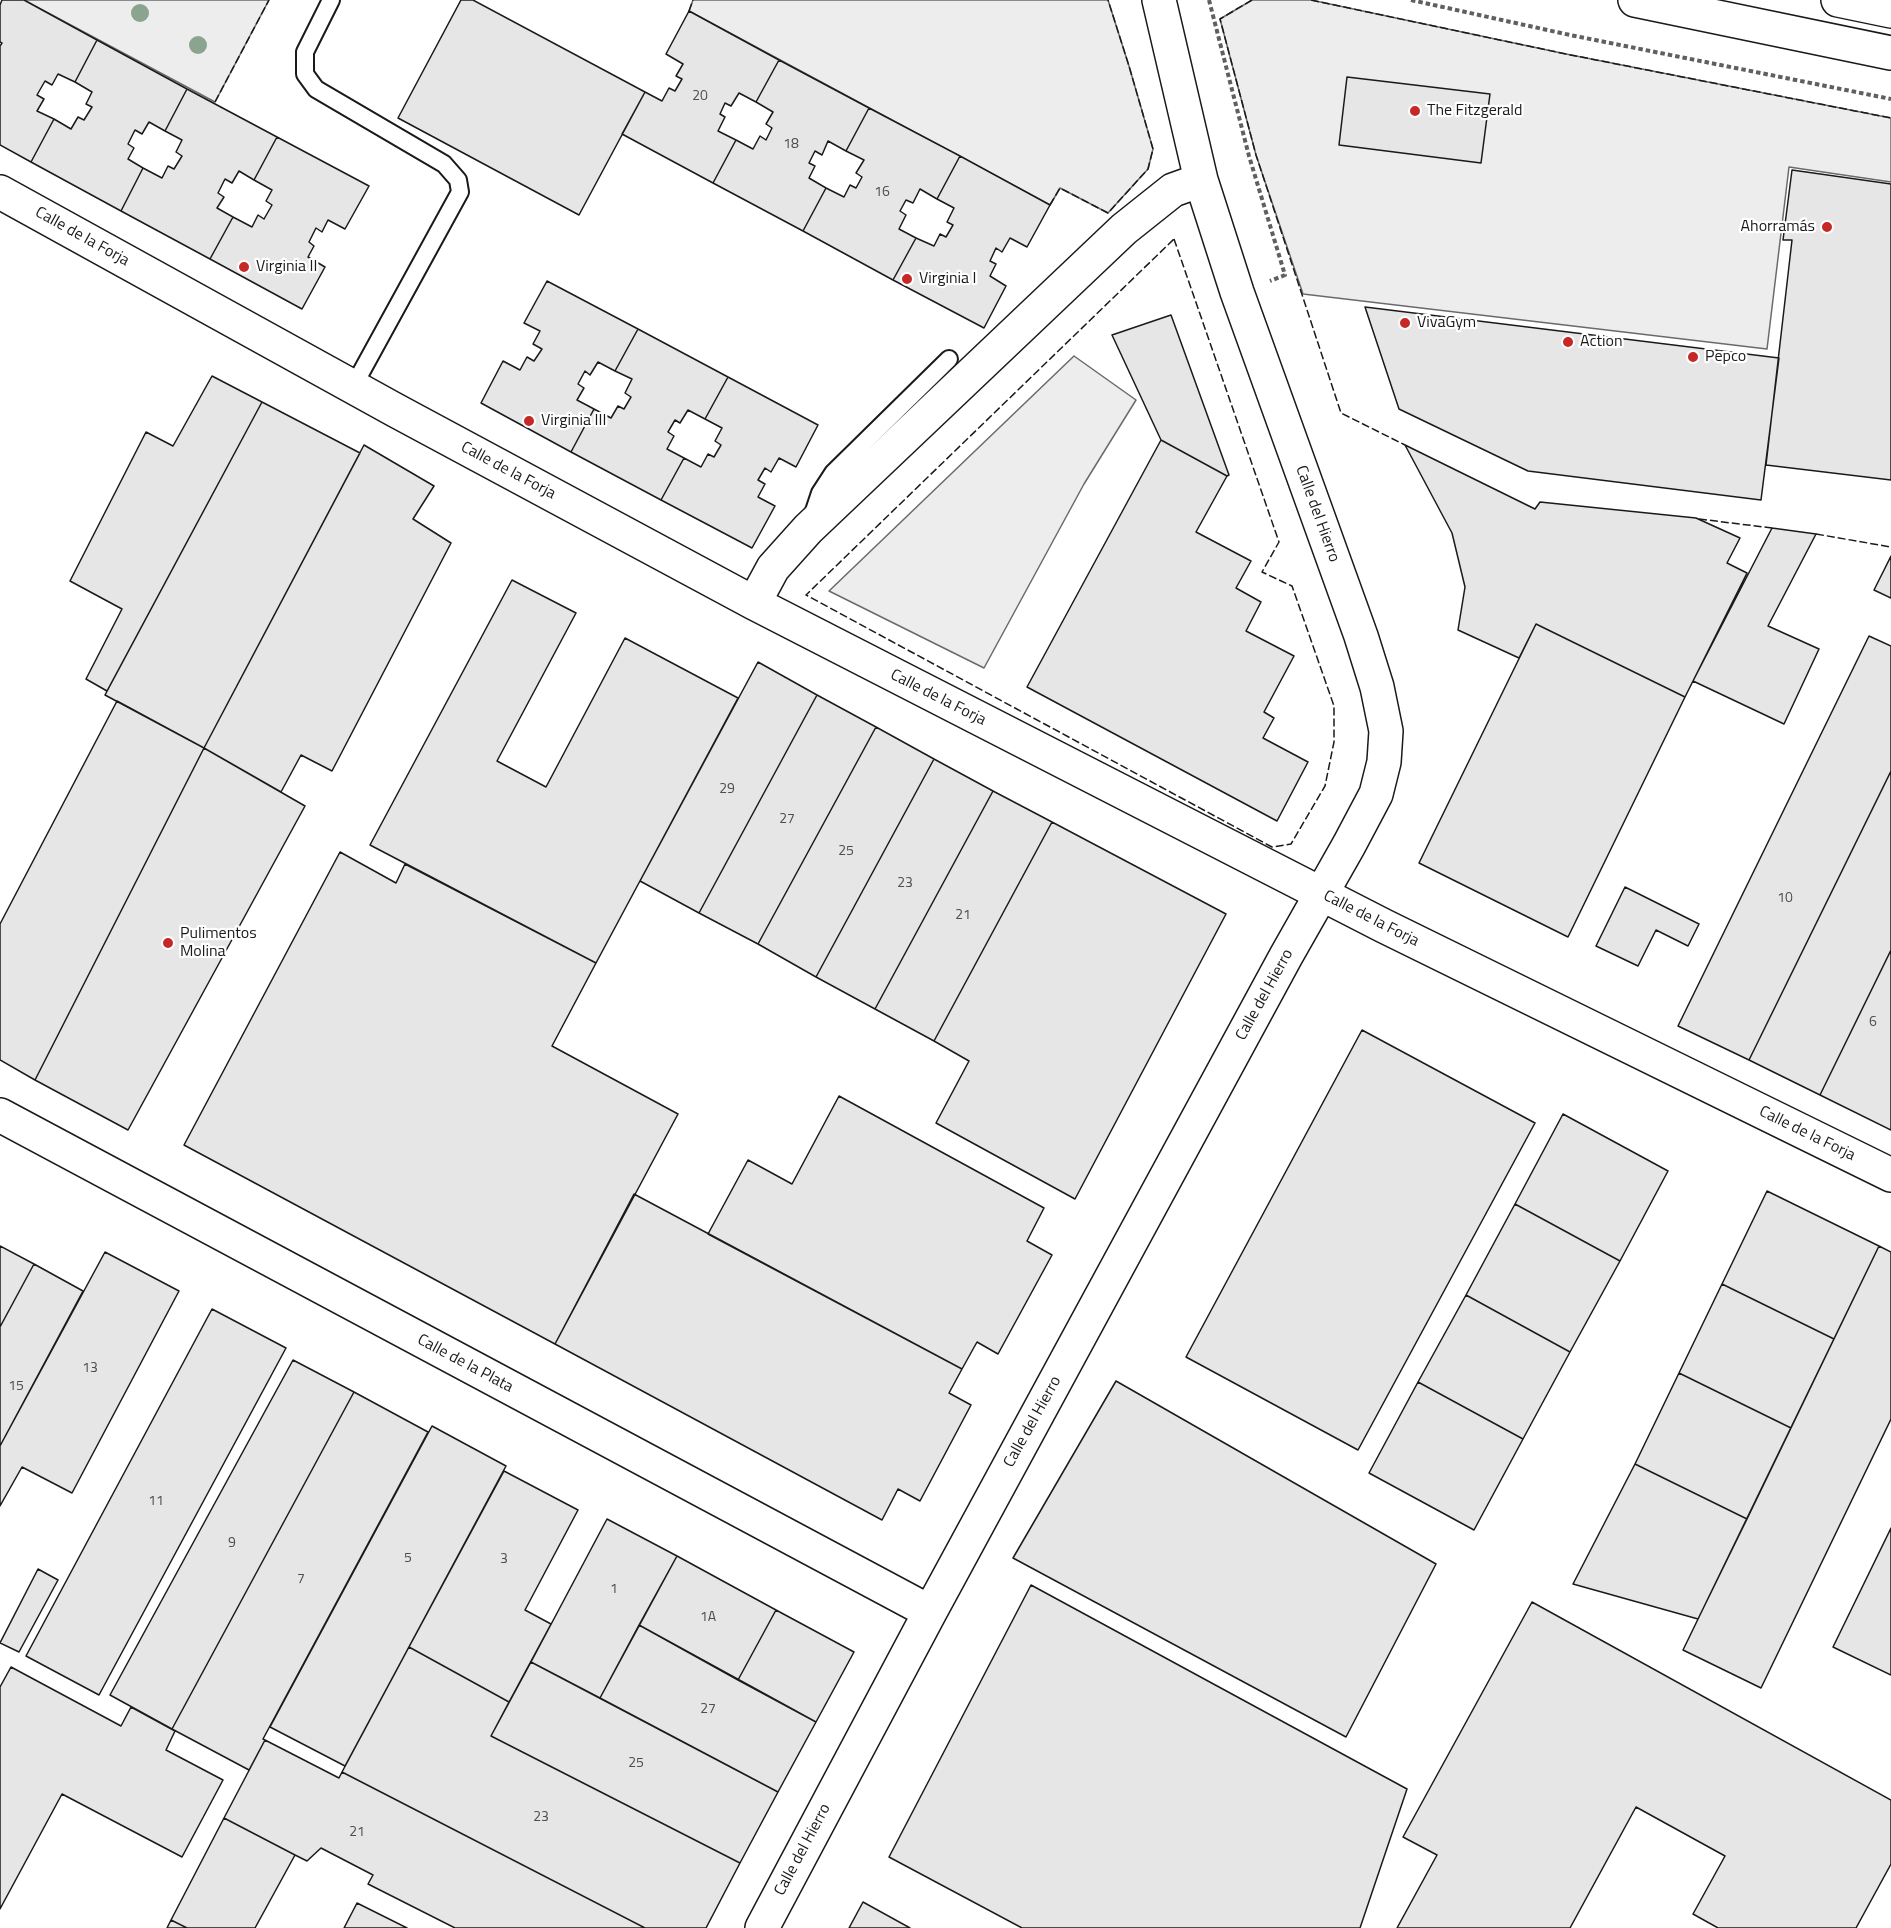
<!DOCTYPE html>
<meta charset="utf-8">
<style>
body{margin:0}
canvas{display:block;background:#fff}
</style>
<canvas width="1891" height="1928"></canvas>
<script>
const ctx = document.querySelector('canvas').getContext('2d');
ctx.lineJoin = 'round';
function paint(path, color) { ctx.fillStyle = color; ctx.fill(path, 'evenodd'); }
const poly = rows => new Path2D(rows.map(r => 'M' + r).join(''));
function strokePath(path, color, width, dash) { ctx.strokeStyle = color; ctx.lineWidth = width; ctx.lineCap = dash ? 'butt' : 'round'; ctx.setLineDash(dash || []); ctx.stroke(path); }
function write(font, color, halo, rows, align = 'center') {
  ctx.font = font + ' "Titillium Web",sans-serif'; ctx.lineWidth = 4.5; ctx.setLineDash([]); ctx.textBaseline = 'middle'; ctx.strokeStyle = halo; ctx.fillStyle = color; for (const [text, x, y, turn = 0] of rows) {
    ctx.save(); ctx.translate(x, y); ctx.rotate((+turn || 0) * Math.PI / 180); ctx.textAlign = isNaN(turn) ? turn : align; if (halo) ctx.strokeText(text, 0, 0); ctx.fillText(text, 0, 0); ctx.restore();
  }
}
const built = poly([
 [24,0,269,0,215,102,24,0],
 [693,0,1108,0,1129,66,1153,149,1148,169,1108,213,1060,188,1050,205,689,11,693,0],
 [1252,0,1311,0,1566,54,1891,118,1891,182,1789,167,1767,349,1303,294,1256,155,1220,19,1252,0],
 [1074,356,1136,400,1084,484,984,668,829,591,1074,356]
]);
paint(built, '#ededed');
strokePath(built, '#6a6a6a', 1.5);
const building = poly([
 [2,0,24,0,97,40,75,82,58,74,52,85,45,81,37,95,44,99,37,111,54,119,31,162,0,145,0,46,2,43,0,42,0,5,2,0],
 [461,0,473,0,645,92,579,215,398,118,461,0],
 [689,11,779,60,756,102,739,93,731,106,725,103,720,114,725,117,718,131,736,140,713,183,622,134,645,92,662,101,669,88,675,91,682,79,676,76,683,64,666,54,689,11],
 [97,40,187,89,165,131,149,122,142,134,135,130,128,144,134,148,128,159,143,168,121,211,31,162,54,119,71,129,78,117,84,120,92,107,86,104,92,92,75,82,97,40],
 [779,60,869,108,846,151,828,141,822,155,815,151,809,163,815,166,809,178,826,188,803,231,713,183,736,140,753,149,760,136,766,140,772,128,766,124,773,112,756,102,779,60],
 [1347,77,1490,94,1481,163,1339,145,1347,77],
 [187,89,277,137,254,180,239,171,232,183,225,179,218,193,224,197,217,208,233,217,210,259,121,211,143,168,162,178,168,166,174,169,182,156,176,152,182,140,165,131,187,89],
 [869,108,960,156,937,199,920,189,913,203,906,200,900,211,906,215,899,229,916,238,893,280,803,231,826,188,844,197,850,185,856,188,862,177,856,173,864,160,846,151,869,108],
 [277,137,369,186,345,229,328,220,322,232,316,228,309,242,314,246,308,257,325,267,302,309,210,259,233,217,252,227,258,215,264,219,272,205,266,201,272,190,254,180,277,137],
 [960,156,1050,205,1027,247,1010,238,1002,252,996,248,990,261,996,264,990,276,1006,286,984,328,893,280,916,238,934,246,940,234,946,237,953,225,947,222,954,208,937,199,960,156],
 [1792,170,1891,184,1891,480,1766,465,1792,240,1783,240,1792,170],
 [547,281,638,329,615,371,598,362,590,375,585,371,578,384,584,388,577,400,594,409,571,452,481,403,503,361,520,370,527,357,534,361,542,349,533,344,540,331,524,323,547,281],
 [1365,307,1779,358,1761,500,1528,471,1399,409,1365,307],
 [1171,315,1229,475,1227,476,1161,440,1112,335,1171,315],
 [638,329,728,377,705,419,688,410,680,423,675,420,668,432,674,436,667,449,684,458,661,500,571,452,594,409,611,418,618,406,624,409,631,397,625,393,632,379,615,371,638,329],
 [212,376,262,402,107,691,86,679,122,609,70,581,146,432,173,446,212,376],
 [728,377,818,425,796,467,779,458,771,472,765,468,758,480,765,484,758,497,775,506,752,548,661,500,684,458,701,467,708,454,714,457,721,445,715,441,722,428,705,419,728,377],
 [262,402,360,453,204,748,105,695,262,402],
 [1161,440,1227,476,1196,532,1251,561,1236,588,1261,602,1246,631,1294,656,1264,712,1274,718,1263,738,1308,762,1277,821,1027,687,1161,440],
 [364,445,434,486,413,519,451,543,332,771,301,755,281,792,204,748,364,445],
 [1405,445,1535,509,1540,502,1696,518,1740,538,1727,563,1747,573,1685,697,1536,624,1519,658,1458,630,1465,587,1452,533,1405,445],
 [1772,528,1816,534,1768,626,1819,649,1784,724,1693,681,1772,528],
 [1891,556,1891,598,1874,590,1891,556],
 [512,580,576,613,497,761,546,787,625,638,738,698,596,963,370,845,512,580],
 [1536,624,1685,697,1568,937,1419,863,1536,624],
 [1869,636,1891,646,1891,771,1749,1060,1678,1026,1869,636],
 [758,662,817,695,699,913,640,881,758,662],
 [817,695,876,727,758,944,699,913,817,695],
 [117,701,204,748,35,1080,0,1060,0,924,117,701],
 [876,727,934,759,816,977,758,944,876,727],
 [204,748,305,806,128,1130,35,1080,204,748],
 [934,759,993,791,875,1009,816,977,934,759],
 [1891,771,1891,950,1820,1095,1749,1060,1891,771],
 [993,791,1052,822,934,1041,875,1009,993,791],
 [1052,822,1226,914,1075,1199,936,1123,969,1061,934,1041,1052,822],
 [340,852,396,883,405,864,596,963,552,1046,678,1114,555,1344,184,1145,340,852],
 [1625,887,1699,924,1688,946,1656,930,1638,966,1596,946,1625,887],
 [1891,950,1891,1130,1820,1095,1891,950],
 [1362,1030,1535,1123,1358,1450,1186,1357,1362,1030],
 [839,1096,1044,1208,1027,1241,1052,1255,998,1354,977,1342,962,1369,708,1234,748,1160,792,1184,839,1096],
 [1563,1114,1668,1171,1620,1261,1515,1204,1563,1114],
 [1767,1191,1879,1246,1834,1339,1722,1284,1767,1191],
 [634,1194,962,1369,949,1393,971,1405,920,1501,898,1489,882,1520,555,1344,634,1194],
 [1515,1204,1620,1261,1570,1352,1466,1295,1515,1204],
 [0,1246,34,1264,0,1327,0,1246],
 [1879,1246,1891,1252,1891,1419,1761,1688,1683,1650,1879,1246],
 [105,1252,179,1291,72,1493,22,1467,0,1506,0,1446,105,1252],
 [34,1264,83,1291,0,1446,0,1327,34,1264],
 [1722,1284,1834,1339,1791,1428,1679,1373,1722,1284],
 [1466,1295,1570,1352,1523,1439,1418,1382,1466,1295],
 [212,1309,286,1348,99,1695,26,1656,212,1309],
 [293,1360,354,1392,172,1729,110,1695,293,1360],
 [1679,1373,1791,1428,1747,1519,1635,1464,1679,1373],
 [1116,1381,1436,1564,1346,1737,1013,1558,1116,1381],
 [1418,1382,1523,1439,1474,1530,1369,1473,1418,1382],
 [354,1392,428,1432,263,1739,265,1740,249,1770,172,1729,354,1392],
 [432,1426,506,1466,345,1766,270,1727,432,1426],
 [1635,1464,1747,1519,1698,1619,1573,1584,1635,1464],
 [504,1471,578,1510,525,1610,551,1624,509,1702,409,1647,504,1471],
 [607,1519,677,1556,600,1698,531,1662,607,1519],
 [1891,1528,1891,1675,1833,1647,1891,1528],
 [677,1556,776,1610,738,1680,639,1625,677,1556],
 [38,1569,58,1580,19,1652,0,1643,38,1569],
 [1031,1585,1407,1789,1360,1928,1022,1928,889,1857,1031,1585],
 [1532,1602,1891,1800,1891,1864,1856,1928,1718,1928,1693,1914,1725,1856,1636,1807,1570,1928,1397,1928,1437,1855,1403,1837,1532,1602],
 [776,1610,854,1652,816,1722,738,1680,776,1610],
 [639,1625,816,1722,778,1792,600,1698,639,1625],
 [409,1647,509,1702,491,1736,740,1863,706,1928,645,1928,342,1772,409,1647],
 [531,1662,778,1792,740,1863,491,1736,531,1662],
 [11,1667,121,1726,131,1707,175,1731,166,1750,223,1780,182,1857,62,1794,0,1909,0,1687,11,1667],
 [265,1740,339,1778,342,1772,645,1928,455,1928,368,1884,373,1875,321,1848,307,1861,295,1855,224,1818,265,1740],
 [224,1818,295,1855,255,1928,187,1928,171,1920,224,1818],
 [863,1902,910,1928,849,1928,863,1902],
 [357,1903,407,1928,344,1928,357,1903],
 [171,1920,187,1928,167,1928,171,1920]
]);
paint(building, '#e6e6e6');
strokePath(building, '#1a1a1a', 1.5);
const lane = poly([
 [331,0,305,52,305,74,316,89,444,164,458,180,460,192,353,387],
 [812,517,820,493,833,473,949,359]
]);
const street = poly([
 [0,192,395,410,754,603,1384,926,1891,1175],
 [754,603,773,568,808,529,1124,229,1173,190,1201,180],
 [0,1115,930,1612],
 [762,1928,930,1612,1286,956,1349,845,1376,794,1384,762,1386,731,1377,687,1361,636,1237,292,1201,180,1159,0]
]);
const secondary = poly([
 [1635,0,1891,53],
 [1838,0,1891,11]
]);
strokePath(lane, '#1a1a1a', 20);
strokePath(street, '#1a1a1a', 36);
strokePath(secondary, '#1a1a1a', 36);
strokePath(poly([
 [1209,0,1249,156,1285,275,1270,281],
 [1411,0,1570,35,1891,99]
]), '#5f5f5f', 4, [4.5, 3]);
strokePath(lane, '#fff', 16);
strokePath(street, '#fff', 33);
strokePath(secondary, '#fff', 33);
strokePath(poly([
 [1252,0,1220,19,1256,155,1341,413,1405,445],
 [1311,0,1566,54,1891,118],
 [689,11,693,0],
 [215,102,269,0],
 [1050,205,1060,188,1108,213,1148,169,1153,149,1129,66,1108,0],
 [1174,239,1279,542,1262,572,1292,586,1334,706,1334,742,1325,786,1291,844,1272,847,806,595,1174,239],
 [1699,519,1772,528],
 [1816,534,1891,547]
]), '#1a1a1a', 1.5, [8, 3]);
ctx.fillStyle = '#8aa48f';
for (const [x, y] of [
 [140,13],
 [198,45]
]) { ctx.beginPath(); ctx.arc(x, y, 9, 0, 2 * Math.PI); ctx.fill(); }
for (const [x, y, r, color] of [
 [1415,111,6,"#c62828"],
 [1827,227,6,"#c62828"],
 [244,267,6,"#c62828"],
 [907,279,6,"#c62828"],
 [1405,323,6,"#c62828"],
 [1568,342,6,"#c62828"],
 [1693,357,6,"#c62828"],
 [529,421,6,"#c62828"],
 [168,943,6,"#c62828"]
]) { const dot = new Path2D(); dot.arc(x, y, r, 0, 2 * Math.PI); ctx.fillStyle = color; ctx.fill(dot); strokePath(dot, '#fff', 2); }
write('14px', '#4d4d4d', null, [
 ["20",700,97],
 ["18",791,145],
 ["16",882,193],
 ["29",727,790],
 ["27",787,820],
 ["25",846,852],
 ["23",905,884],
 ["10",1785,899],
 ["21",963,916],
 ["6",1873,1023],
 ["13",90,1369],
 ["15",16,1387],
 ["11",156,1502],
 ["9",232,1544],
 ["5",408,1559],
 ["3",504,1560],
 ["7",301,1580],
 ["1",614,1590],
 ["1A",708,1618],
 ["27",708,1710],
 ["25",636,1764],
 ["23",541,1818],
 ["21",357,1833]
]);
write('16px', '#1a1a1a', '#fff', [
 ["The Fitzgerald",1427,111],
 ["Ahorramás",1815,227,"right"],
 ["Virginia II",256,267],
 ["Virginia I",919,279],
 ["VivaGym",1417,323],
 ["Action",1580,342],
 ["Pepco",1705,357],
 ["Virginia III",541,421],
 ["Pulimentos",180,934],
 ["Molina",180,952]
], 'left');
write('16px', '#1a1a1a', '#fff', [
 ["Calle de la Forja",82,237,29],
 ["Calle de la Forja",508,471,28],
 ["Calle del Hierro",1317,514,70],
 ["Calle de la Forja",938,698,27],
 ["Calle de la Forja",1371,919,27],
 ["Calle del Hierro",1265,995,-61],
 ["Calle de la Forja",1807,1134,26],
 ["Calle de la Plata",465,1364,28],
 ["Calle del Hierro",1033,1422,-61],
 ["Calle del Hierro",803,1850,-62]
]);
</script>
